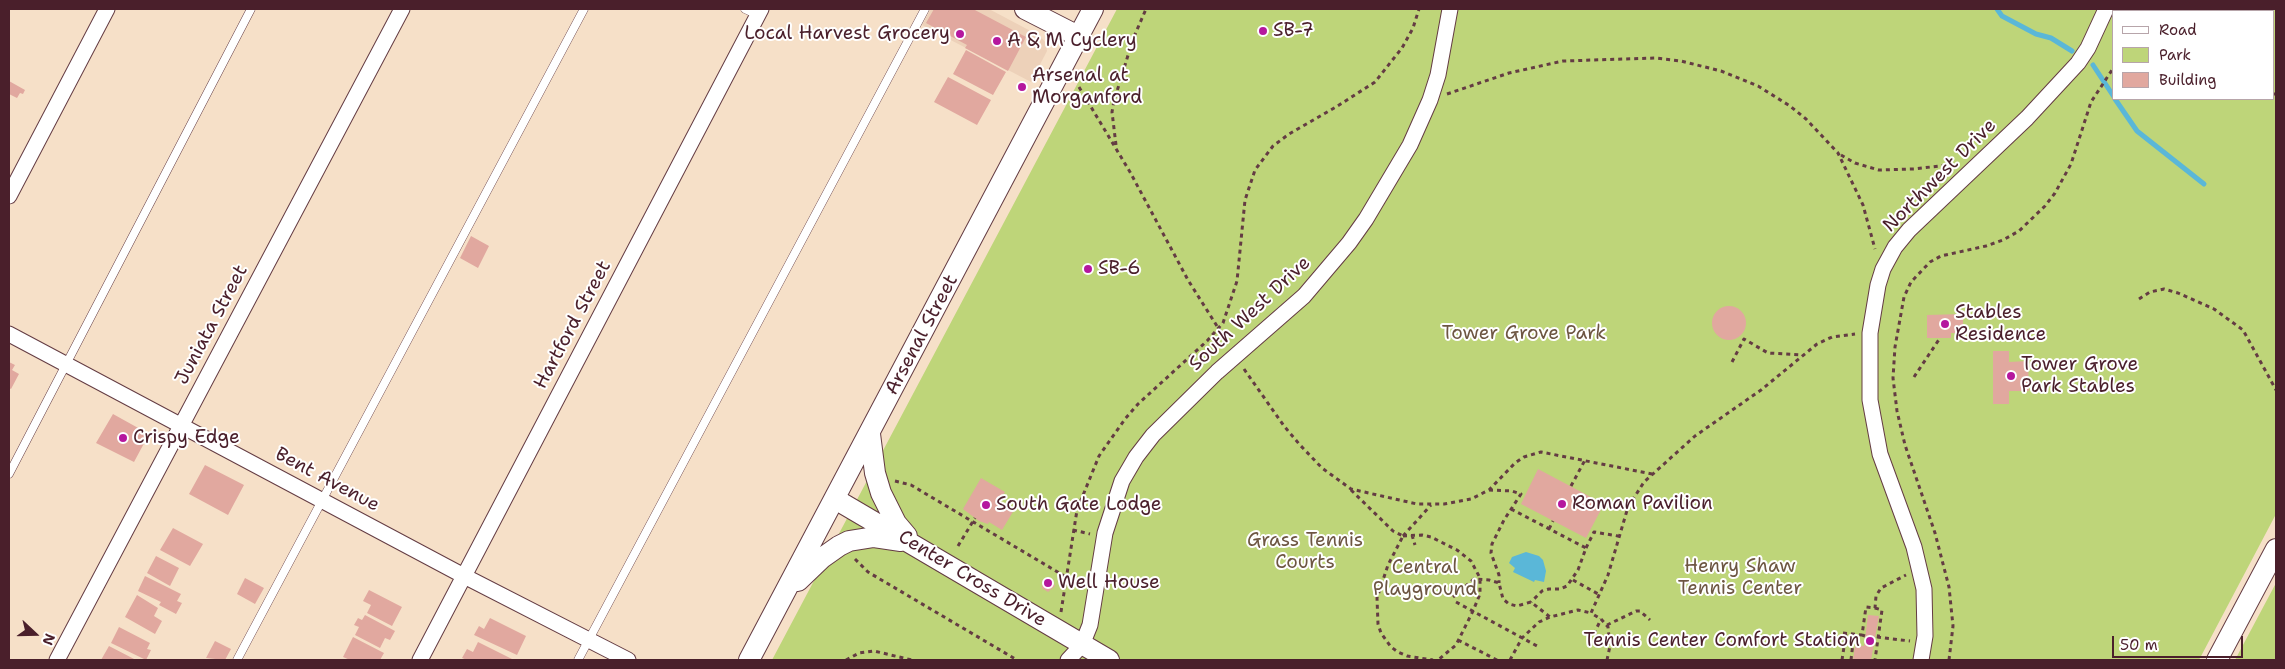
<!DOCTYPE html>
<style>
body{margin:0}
#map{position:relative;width:2285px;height:669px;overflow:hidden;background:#f6e0c8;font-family:"Shantell Sans",sans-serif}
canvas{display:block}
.frame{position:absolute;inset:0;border:10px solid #4a1f2b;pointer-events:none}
.legend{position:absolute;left:2112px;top:10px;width:162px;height:90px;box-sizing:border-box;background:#fff;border:1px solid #b7a5aa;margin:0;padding:6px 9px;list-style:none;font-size:15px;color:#4a1f2b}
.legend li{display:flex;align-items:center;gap:10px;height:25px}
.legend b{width:25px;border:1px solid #b7a5aa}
.north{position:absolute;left:10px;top:609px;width:50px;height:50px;-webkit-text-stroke:4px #fff;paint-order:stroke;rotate:111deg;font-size:14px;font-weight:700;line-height:20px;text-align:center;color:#4a1f2b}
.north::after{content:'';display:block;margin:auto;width:18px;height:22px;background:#4a1f2b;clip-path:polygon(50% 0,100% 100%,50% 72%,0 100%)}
.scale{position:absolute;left:2112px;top:636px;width:131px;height:22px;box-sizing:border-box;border:2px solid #4a1f2b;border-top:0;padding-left:6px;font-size:15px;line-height:18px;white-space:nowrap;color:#4a1f2b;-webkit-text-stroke:4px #fff;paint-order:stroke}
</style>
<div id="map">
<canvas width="2285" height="669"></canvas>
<div class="frame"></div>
<ul class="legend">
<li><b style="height:6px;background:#fff"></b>Road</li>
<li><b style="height:14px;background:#bed579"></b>Park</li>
<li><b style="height:14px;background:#e1a89f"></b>Building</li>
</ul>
<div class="north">N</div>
<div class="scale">50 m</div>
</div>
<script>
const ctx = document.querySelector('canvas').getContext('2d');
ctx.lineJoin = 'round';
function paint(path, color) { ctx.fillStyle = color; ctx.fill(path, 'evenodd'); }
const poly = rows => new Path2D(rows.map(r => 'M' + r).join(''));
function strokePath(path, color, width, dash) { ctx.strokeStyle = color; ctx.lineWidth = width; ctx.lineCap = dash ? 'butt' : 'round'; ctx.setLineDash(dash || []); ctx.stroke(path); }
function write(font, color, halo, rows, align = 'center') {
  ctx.font = font + ' "Shantell Sans",sans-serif'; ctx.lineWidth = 4; ctx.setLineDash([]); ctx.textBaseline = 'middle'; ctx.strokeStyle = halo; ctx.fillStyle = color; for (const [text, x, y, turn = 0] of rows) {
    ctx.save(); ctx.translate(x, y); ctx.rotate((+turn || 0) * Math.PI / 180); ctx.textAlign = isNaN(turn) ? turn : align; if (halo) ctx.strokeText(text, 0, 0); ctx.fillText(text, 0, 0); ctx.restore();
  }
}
paint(poly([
 [931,9,989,9,1040,36,1046,43,1047,51,1031,82,922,25]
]), '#edd1b9');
paint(poly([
 [1117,9,2276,9,2276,514,2199,660,772,660],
 [2114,11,2274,11,2274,99,2114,99],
 [2276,583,2276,660,2235,660]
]), '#bed579');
paint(poly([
 [1526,552,1539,556,1543,560,1546,571,1544,582,1535,580,1534,582,1513,572,1515,568,1509,563,1512,557]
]), '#5ab7d8');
strokePath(poly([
 [1997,9,2002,16,2036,34,2051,38,2072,51],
 [2093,65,2114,97],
 [2115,99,2137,131,2204,184]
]), '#5ab7d8', 5);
paint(poly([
 [934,9,973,9,1026,37,1008,71,965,48,967,45,926,23],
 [966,50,1006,72,993,95,953,74],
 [948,77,991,100,977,125,934,102],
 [9,81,25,90,23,94,20,93,17,98,9,94],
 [471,236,489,246,478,268,460,258],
 '1712 323a17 17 0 1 1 34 0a17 17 0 1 1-34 0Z',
 [1963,314,1963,333,1951,333,1951,338,1927,338,1927,315],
 [1993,351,2009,351,2009,362,2028,361,2029,391,2009,391,2009,404,1993,404],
 [9,362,15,365,12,370,19,374,11,389,9,388],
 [113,414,149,434,134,462,96,443],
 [205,465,244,485,228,515,189,494],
 [1538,469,1604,504,1586,538,1521,504],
 [981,478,1005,492,999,501,1014,510,1002,530,989,522,988,524,979,521,963,509],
 [173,528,203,544,190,566,160,550],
 [156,556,179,568,170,586,147,573],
 [145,576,181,594,177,601,182,603,176,614,159,605,161,602,138,591],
 [245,578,264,588,255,604,237,594],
 [1051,579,1055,586,1048,592,1042,588,1043,580],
 [369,590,402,607,392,626,367,613,371,605,363,601],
 [137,595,158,608,154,616,162,621,155,634,125,617],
 [365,615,395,631,390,640,385,638,380,648,355,635,359,627,354,625,358,618,362,620],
 [1868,615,1879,616,1871,660,1853,660,1855,645,1864,646],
 [490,618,526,636,517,655,474,635,479,626,484,629],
 [119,627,150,643,147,649,151,650,146,660,111,643],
 [353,637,384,653,380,660,350,660,343,657],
 [215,641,231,649,225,660,206,658],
 [478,642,514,660,467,660,462,658,467,649,473,652],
 [109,646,136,660,101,660]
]), '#e1a89f');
const lane = poly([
 [745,9,758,15],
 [9,474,251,9],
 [237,660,584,9],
 [578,660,925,9]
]);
const street = poly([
 [9,196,107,9],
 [9,334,464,576,628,660],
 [57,660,402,9],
 [420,660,761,9],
 [1068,660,1082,645,1090,625,1105,533,1122,481,1136,457,1153,435,1217,372,1304,296,1349,243,1366,219,1410,145,1430,100,1438,75,1450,9],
 [1921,660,1925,636,1924,589,1914,547,1880,454,1870,400,1870,333,1878,285,1883,269,1895,247,1909,230,2027,118,2078,63,2088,48,2106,9]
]);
const secondary = poly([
 [1025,9,1078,36],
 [870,434,875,473,881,493,896,523,907,536],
 [835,499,1109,660],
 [798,581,822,558,839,546,849,541,874,537,901,541],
 [749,660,1093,9],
 [2217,660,2276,549]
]);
strokePath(lane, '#643c43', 9);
strokePath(street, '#643c43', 17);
strokePath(secondary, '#643c43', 22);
strokePath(poly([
 [2134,11,2135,9],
 [1079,87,1130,172,1188,280,1227,342],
 [1447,94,1509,73,1563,61,1656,58,1681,61,1721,71,1758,86,1790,106,1806,119,1838,153,1863,205,1875,249],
 [2274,94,2276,94],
 [1116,145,1112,112,1114,101,1133,39,1146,9],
 [1841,155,1855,163,1879,170,1914,169,1956,164],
 [2139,299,2150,292,2164,289,2178,293,2214,309,2243,330,2276,390],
 [1732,362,1744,339,1768,353,1802,355],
 [1244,369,1284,426,1300,445,1322,468,1351,489,1417,504,1444,504,1471,499,1489,490,1515,463,1524,457,1541,452,1652,474],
 [1914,377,1940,338],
 [895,481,911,485,1066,577],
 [1571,486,1585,460],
 [1351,490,1393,531,1403,536,1388,565,1377,598,1378,624,1381,633,1391,647,1398,652,1407,656,1433,660],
 [1489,490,1512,491,1521,494,1504,520,1492,544,1491,553,1499,575,1499,583],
 [1511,509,1586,548,1578,570,1567,586,1560,589,1549,589,1542,591,1531,602],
 [1549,529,1553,521],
 [1073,530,1090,534],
 [1412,535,1415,545],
 [1403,536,1422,535,1431,537,1457,550,1471,561,1480,578,1480,594,1473,611,1456,645,1438,660],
 [1403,536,1431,505],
 [958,546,975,518],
 [1586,548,1594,532,1618,536],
 [855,559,868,572,1017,660],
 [1573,580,1600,595],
 [1453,597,1474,579,1489,580,1499,583,1503,599,1509,604,1517,606,1531,602,1550,617],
 [1456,602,1537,646],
 [1875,608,1882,610,1875,660],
 [1061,612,1077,510,1099,456,1125,419,1138,404,1207,341,1223,323,1237,281,1245,200,1255,170,1273,146,1289,134,1336,107,1375,82,1402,48,1413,28,1419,9],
 [1607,625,1636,611,1640,611,1650,620],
 [1843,633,1862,635],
 [1594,634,1601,619],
 [1865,636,1862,635,1866,607,1875,608,1876,596,1881,588,1906,575],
 [1877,637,1910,641],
 [1458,640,1497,660],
 [846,660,859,653,874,651,912,660],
 [1510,660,1522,638,1539,622,1550,617,1578,610,1591,613],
 [1607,660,1610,646,1608,627,1601,619,1591,613,1608,575,1628,507,1644,482,1695,436,1761,390,1817,344,1832,337,1855,334],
 [1842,660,1846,634],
 [1851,660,1854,634],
 [1949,660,1953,626,1949,587,1935,533,1905,445,1897,411,1893,378,1895,347,1904,297,1911,282,1930,262,1941,256,1986,246,2003,240,2019,231,2045,206,2055,193,2071,164,2091,102,2114,67]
]), '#643c43', 3, [4, 4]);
strokePath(lane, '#fff', 8);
strokePath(street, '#fff', 15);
strokePath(secondary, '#fff', 20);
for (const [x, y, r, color] of [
 [1263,31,5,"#b5179e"],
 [960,34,5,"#b5179e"],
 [997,41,5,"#b5179e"],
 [1022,87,5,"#b5179e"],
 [1088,269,5,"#b5179e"],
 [1945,324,5,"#b5179e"],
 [2011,376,5,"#b5179e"],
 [123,438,5,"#b5179e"],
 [1562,504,5,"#b5179e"],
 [986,505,5,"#b5179e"],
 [1048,583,5,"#b5179e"],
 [1870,641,5,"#b5179e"]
]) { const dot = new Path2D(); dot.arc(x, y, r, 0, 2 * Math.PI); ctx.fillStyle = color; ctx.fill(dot); strokePath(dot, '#fff', 2); }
write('19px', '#4a1f2b', '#fff', [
 ["SB-7",1273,31],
 ["Local Harvest Grocery",950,34,"right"],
 ["A & M Cyclery",1007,41],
 ["Arsenal at",1032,76],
 ["Morganford",1032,98],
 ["SB-6",1098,269],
 ["Stables",1955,313],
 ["Residence",1955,335],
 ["Tower Grove",2021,365],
 ["Park Stables",2021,387],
 ["Crispy Edge",133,438],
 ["Roman Pavilion",1572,504],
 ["South Gate Lodge",996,505],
 ["Well House",1058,583],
 ["Tennis Center Comfort Station",1860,641,"right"]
], 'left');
write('19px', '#4a1f2b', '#fff', [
 ["Northwest Drive",1940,176,-45],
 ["South West Drive",1250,314,-43],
 ["Juniata Street",212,325,-62],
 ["Hartford Street",573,325,-62],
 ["Arsenal Street",922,335,-62],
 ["Bent Avenue",327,480,28],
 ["Center Cross Drive",972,579,31]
]);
write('19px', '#6d5642', '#fff', [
 ["Tower Grove Park",1524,334],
 ["Grass Tennis",1305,541],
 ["Courts",1305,563],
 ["Henry Shaw",1740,567],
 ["Tennis Center",1740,589],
 ["Central",1425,568],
 ["Playground",1425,590]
]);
</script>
